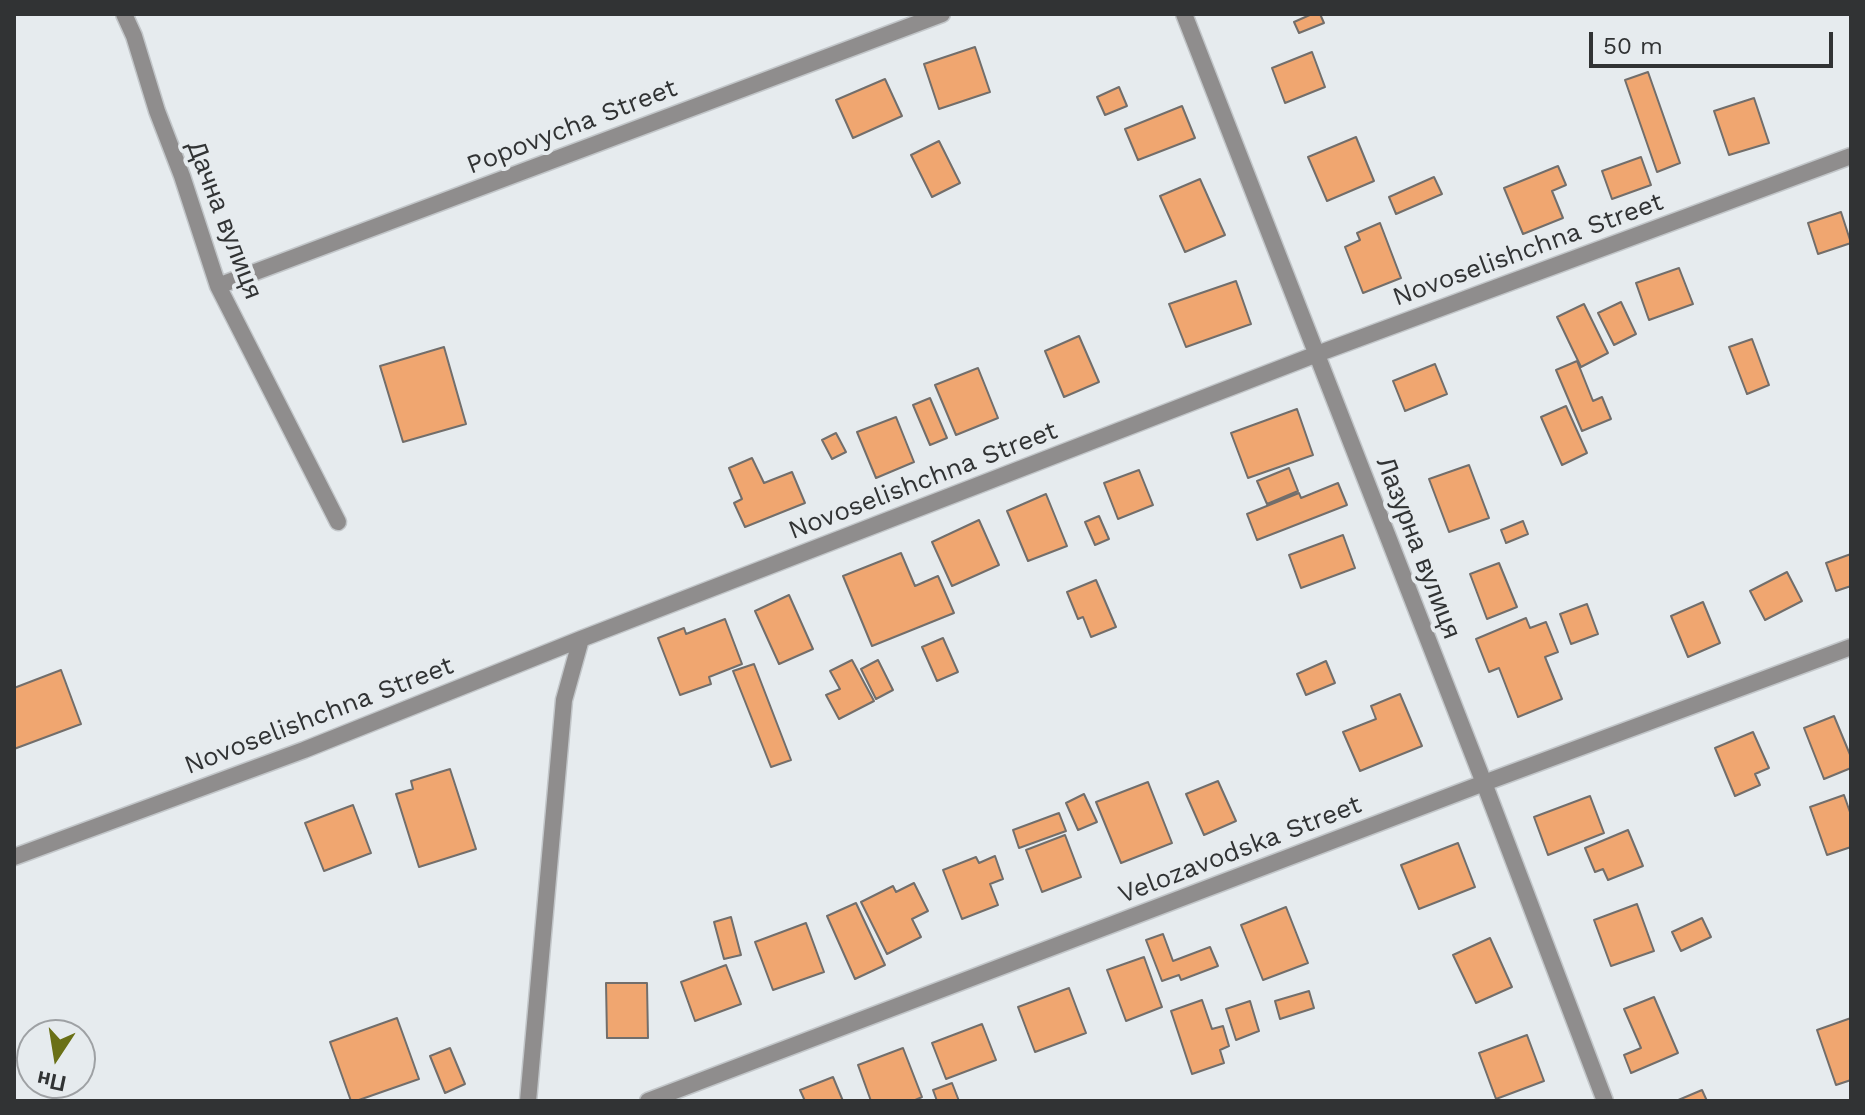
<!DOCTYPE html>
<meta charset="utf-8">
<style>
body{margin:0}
#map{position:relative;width:1865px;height:1115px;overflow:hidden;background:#e6ebee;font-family:"Work Sans",sans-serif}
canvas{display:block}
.frame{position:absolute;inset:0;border:16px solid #313334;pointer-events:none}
.north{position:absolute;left:16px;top:1019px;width:80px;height:80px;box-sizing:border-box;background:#e6ebee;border:2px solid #9ea1a4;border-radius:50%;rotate:192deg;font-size:22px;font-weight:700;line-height:32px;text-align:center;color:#313334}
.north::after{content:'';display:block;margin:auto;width:28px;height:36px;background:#6a7016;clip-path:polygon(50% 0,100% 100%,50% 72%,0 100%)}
.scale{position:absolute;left:1589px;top:32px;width:244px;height:36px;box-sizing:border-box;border:4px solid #313334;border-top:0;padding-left:10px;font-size:24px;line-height:28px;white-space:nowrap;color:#313334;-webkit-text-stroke:6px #e6ebee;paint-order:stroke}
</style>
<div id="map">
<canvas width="1865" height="1115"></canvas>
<div class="frame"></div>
<div class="north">Пн</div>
<div class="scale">50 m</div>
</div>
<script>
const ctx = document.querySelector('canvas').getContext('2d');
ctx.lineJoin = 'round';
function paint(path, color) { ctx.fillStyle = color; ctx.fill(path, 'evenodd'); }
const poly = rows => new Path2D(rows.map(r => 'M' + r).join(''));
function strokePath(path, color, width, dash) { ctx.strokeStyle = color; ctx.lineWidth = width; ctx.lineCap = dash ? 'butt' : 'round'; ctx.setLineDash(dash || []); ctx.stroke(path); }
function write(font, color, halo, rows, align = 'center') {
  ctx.font = font + ' "Work Sans",sans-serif'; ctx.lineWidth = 8; ctx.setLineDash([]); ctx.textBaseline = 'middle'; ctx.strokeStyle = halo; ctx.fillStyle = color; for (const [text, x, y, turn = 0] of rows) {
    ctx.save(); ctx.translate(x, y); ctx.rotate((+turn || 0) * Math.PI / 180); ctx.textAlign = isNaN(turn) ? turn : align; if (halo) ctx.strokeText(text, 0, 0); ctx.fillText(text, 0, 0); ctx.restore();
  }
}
const building = poly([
 [1312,14,1320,14,1324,23,1299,33,1294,22,1312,14],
 [975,47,990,92,939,109,924,64,975,47],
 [1312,52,1325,87,1285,103,1272,68,1312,52],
 [1648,72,1680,163,1657,172,1625,80,1648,72],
 [885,79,902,116,853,138,836,100,885,79],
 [1119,87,1127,106,1105,115,1097,97,1119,87],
 [1754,98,1769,143,1729,155,1714,111,1754,98],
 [1182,106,1195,138,1138,160,1125,129,1182,106],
 [1356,137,1374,181,1327,201,1308,157,1356,137],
 [939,141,960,183,932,197,911,155,939,141],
 [1641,157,1651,185,1612,199,1602,171,1641,157],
 [1558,166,1566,185,1552,191,1563,218,1523,234,1504,188,1558,166],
 [1434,177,1442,194,1396,214,1389,197,1434,177],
 [1200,179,1225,235,1185,252,1160,196,1200,179],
 [1841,212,1851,243,1818,254,1808,223,1841,212],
 [1380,223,1401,278,1363,293,1345,247,1360,240,1357,233,1380,223],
 [1679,268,1693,304,1649,320,1636,283,1679,268],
 [1236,281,1251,324,1186,347,1169,304,1236,281],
 [1621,302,1636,334,1614,345,1598,313,1621,302],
 [1584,304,1608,353,1581,367,1557,317,1584,304],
 [1079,336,1099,382,1064,397,1045,351,1079,336],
 [1752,339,1769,385,1747,394,1729,347,1752,339],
 [444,347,466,424,403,442,380,366,444,347],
 [1577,361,1593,401,1602,397,1611,419,1582,431,1556,370,1577,361],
 [1435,364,1447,394,1405,411,1393,381,1435,364],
 [978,368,998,418,956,435,935,385,978,368],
 [930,398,947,438,930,445,913,405,930,398],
 [1566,406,1587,453,1562,465,1541,417,1566,406],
 [1297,409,1313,455,1248,478,1231,433,1297,409],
 [896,417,914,462,876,478,857,432,896,417],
 [836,433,846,452,832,459,822,440,836,433],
 [752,458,764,483,792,472,805,503,745,527,734,503,742,499,729,468,752,458],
 [1469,465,1489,518,1449,532,1429,479,1469,465],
 [1289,468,1298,491,1267,504,1257,481,1289,468],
 [1139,470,1153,505,1118,519,1104,483,1139,470],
 [1338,483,1347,505,1257,540,1247,514,1299,493,1301,498,1338,483],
 [1046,494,1067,546,1028,561,1007,511,1046,494],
 [1099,516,1109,539,1095,545,1085,522,1099,516],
 [979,520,999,565,952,586,932,542,979,520],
 [1523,521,1528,534,1506,543,1501,530,1523,521],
 [1343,535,1355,568,1301,588,1289,555,1343,535],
 [901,553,915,586,938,576,954,613,872,646,843,576,901,553],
 [1851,554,1851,586,1836,591,1826,563,1851,554],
 [1499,563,1517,607,1487,619,1470,574,1499,563],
 [1787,572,1802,601,1765,620,1750,591,1787,572],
 [1096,580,1116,627,1091,637,1083,617,1078,619,1067,592,1096,580],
 [789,595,813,649,779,664,755,611,789,595],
 [1703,602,1720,643,1688,657,1671,616,1703,602],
 [1587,604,1598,634,1571,644,1560,614,1587,604],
 [1526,618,1530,628,1546,622,1558,652,1545,657,1562,699,1518,717,1499,668,1489,672,1476,639,1526,618],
 [725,619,742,664,709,677,711,684,680,695,658,638,684,628,686,634,725,619],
 [943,638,958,672,937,681,922,647,943,638],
 [852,660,874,701,839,719,826,695,840,689,830,671,852,660],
 [878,660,893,690,876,699,861,669,878,660],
 [1326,661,1335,683,1306,695,1297,674,1326,661],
 [754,664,791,760,771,767,733,671,754,664],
 [61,670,81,724,14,749,14,688,61,670],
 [1400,694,1422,746,1360,771,1343,732,1376,719,1371,706,1400,694],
 [1834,716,1851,757,1851,768,1824,779,1804,728,1834,716],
 [1753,732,1769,768,1755,774,1760,785,1735,796,1715,748,1753,732],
 [450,769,476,849,419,867,396,794,413,789,411,781,450,769],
 [1218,781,1236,821,1204,835,1186,794,1218,781],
 [1148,782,1172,843,1121,863,1096,802,1148,782],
 [1084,794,1097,822,1078,830,1066,803,1084,794],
 [1844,795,1851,815,1851,847,1827,855,1810,807,1844,795],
 [1590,796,1604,833,1548,855,1534,817,1590,796],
 [353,805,371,853,324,871,305,823,353,805],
 [1059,813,1066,831,1019,848,1013,830,1059,813],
 [1628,830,1643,866,1608,880,1603,869,1595,872,1585,848,1628,830],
 [1065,835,1081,877,1042,892,1026,850,1065,835],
 [1458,843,1475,887,1419,909,1401,865,1458,843],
 [995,856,1003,879,990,884,998,905,962,919,943,870,976,857,979,863,995,856],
 [914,883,928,911,912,919,921,937,887,954,861,902,893,886,896,892,914,883],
 [856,903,885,965,855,979,827,916,856,903],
 [1637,904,1654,951,1611,966,1594,920,1637,904],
 [1286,907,1308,963,1263,980,1241,925,1286,907],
 [731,917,741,955,724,959,714,922,731,917],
 [1702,918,1711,937,1681,951,1672,932,1702,918],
 [806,923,824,972,773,990,755,942,806,923],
 [1163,934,1173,961,1210,947,1218,966,1181,980,1179,975,1162,981,1146,940,1163,934],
 [1490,938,1512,987,1476,1003,1453,955,1490,938],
 [1144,957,1162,1007,1126,1021,1107,970,1144,957],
 [726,965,741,1004,695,1021,681,982,726,965],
 [606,983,647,983,648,1038,607,1038,606,983],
 [1069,988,1086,1033,1035,1052,1018,1007,1069,988],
 [1309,991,1314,1008,1280,1019,1275,1001,1309,991],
 [1654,997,1678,1053,1631,1073,1624,1055,1641,1048,1624,1009,1654,997],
 [1202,1000,1212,1029,1223,1026,1229,1046,1220,1050,1224,1063,1192,1074,1171,1011,1202,1000],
 [1250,1001,1259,1031,1236,1040,1226,1009,1250,1001],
 [397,1018,419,1079,356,1101,351,1101,330,1042,397,1018],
 [1851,1018,1851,1080,1836,1085,1817,1030,1851,1018],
 [982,1024,996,1060,946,1079,932,1043,982,1024],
 [1527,1035,1544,1081,1496,1099,1479,1053,1527,1035],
 [450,1048,465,1084,445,1093,430,1056,450,1048],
 [903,1048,922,1097,913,1101,871,1101,858,1065,903,1048],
 [833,1077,843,1101,805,1101,800,1090,833,1077],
 [952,1083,959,1101,937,1101,933,1090,952,1083],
 [1702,1090,1707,1101,1676,1101,1702,1090]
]);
paint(building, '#f0a670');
strokePath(building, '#726e6b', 2);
const street = poly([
 [124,14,134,36,157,111,182,176,218,286,338,522],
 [1184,14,1484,783,1605,1101],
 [218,286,942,14],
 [14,857,304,750,581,639,1317,354,1851,156],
 [528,1101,564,700,581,639],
 [648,1101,1484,783,1851,647]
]);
strokePath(street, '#c2c6c9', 19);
strokePath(street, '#8f8d8d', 16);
write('26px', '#313334', '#e6ebee', [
 ["Popovycha Street",572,127,-21],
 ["Дачна вулиця",224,220,69],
 ["Novoselishchna Street",1528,250,-20],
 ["Novoselishchna Street",923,481,-21],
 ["Лазурна вулиця",1418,548,69],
 ["Novoselishchna Street",319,716,-21],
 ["Velozavodska Street",1240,850,-21]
]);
</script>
